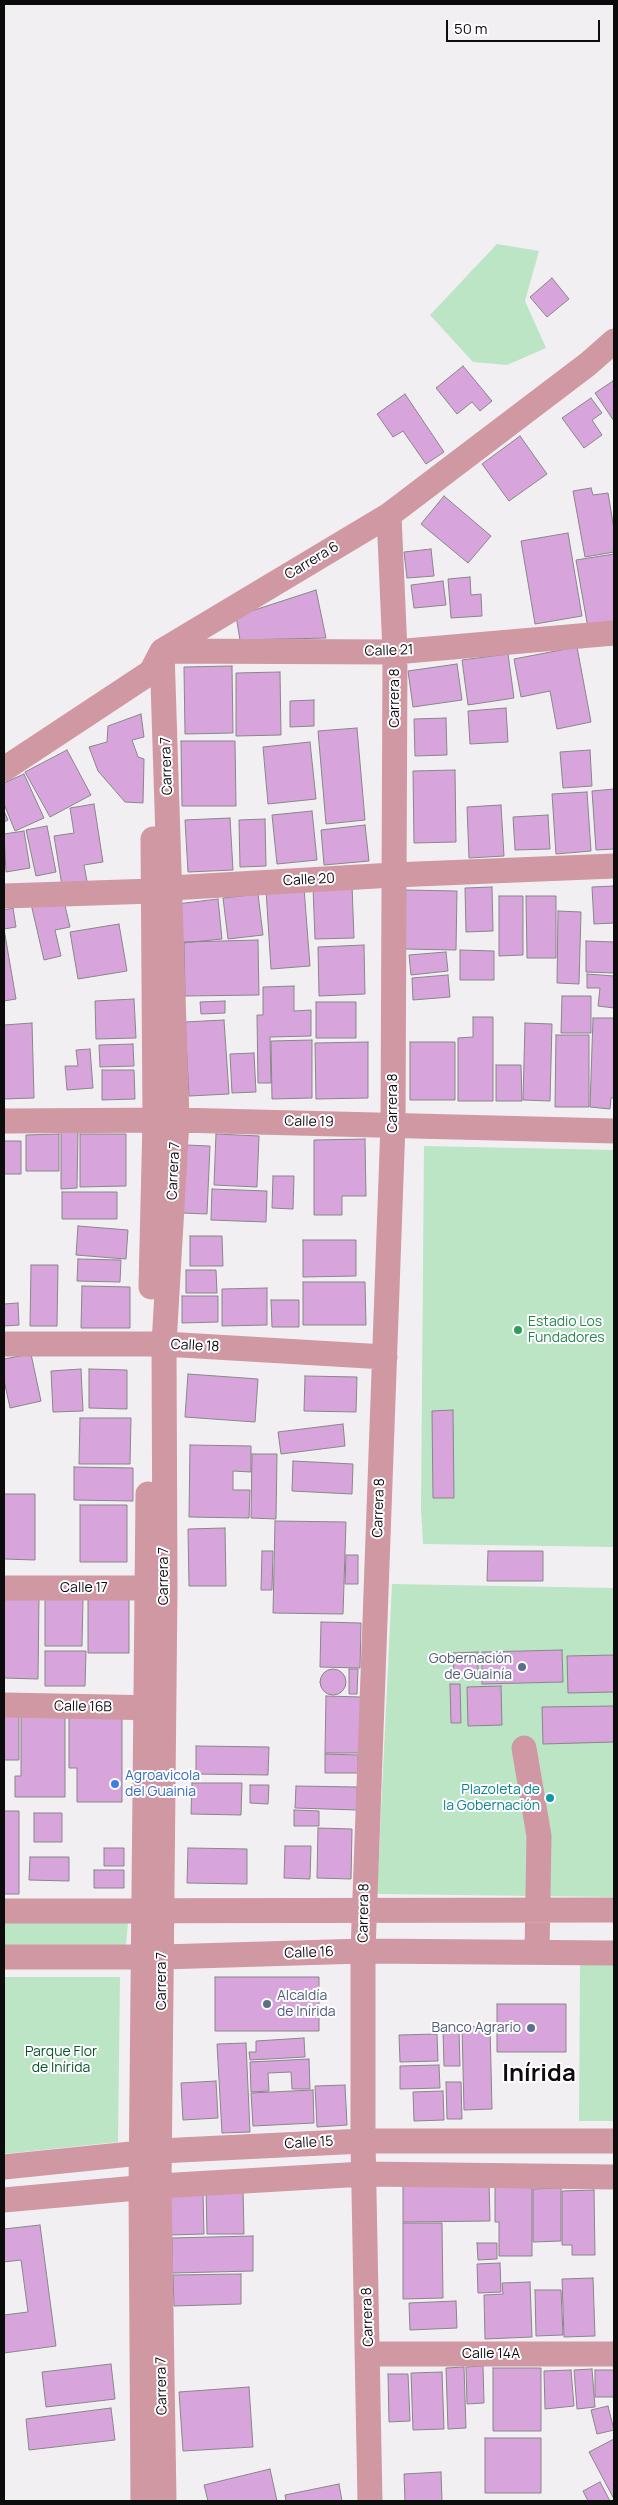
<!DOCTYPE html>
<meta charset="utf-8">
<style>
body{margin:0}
#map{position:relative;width:618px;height:2505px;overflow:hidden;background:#f2eff2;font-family:Manrope,sans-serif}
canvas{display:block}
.frame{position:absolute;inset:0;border:5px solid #0d0c0d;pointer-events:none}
.scale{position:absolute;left:446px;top:20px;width:154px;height:22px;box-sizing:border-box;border:2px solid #0d0c0d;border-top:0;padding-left:6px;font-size:15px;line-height:18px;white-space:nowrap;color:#0d0c0d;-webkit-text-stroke:4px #fffdff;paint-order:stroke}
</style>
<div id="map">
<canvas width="618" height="2505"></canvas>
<div class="frame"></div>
<div class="scale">50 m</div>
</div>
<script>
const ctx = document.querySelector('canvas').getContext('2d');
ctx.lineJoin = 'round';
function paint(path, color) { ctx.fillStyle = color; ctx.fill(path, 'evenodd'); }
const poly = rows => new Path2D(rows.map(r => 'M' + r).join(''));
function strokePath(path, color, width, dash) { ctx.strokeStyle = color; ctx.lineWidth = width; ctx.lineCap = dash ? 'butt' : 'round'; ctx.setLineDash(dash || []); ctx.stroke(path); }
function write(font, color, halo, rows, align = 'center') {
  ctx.font = font + ' Manrope,sans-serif'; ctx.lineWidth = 4; ctx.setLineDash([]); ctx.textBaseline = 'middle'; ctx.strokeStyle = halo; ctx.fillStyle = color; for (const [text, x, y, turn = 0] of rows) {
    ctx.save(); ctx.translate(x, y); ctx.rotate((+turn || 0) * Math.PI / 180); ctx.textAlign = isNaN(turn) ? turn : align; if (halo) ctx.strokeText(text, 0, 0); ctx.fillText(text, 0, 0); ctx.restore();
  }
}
paint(poly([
 [497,244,539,251,525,301,546,348,507,365,473,362,430,315],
 [424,1146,614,1150,614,1547,423,1544,421,1509],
 [392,1584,614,1588,614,1897,377,1894],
 [562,1651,563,1682,482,1683,482,1652],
 [4,1914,129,1914,125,1954,4,1953],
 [580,1964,614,1964,614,2121,579,2121],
 [4,1977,120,1977,118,2142,4,2154]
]), '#bbe5c5');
const building = poly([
 [552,278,569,299,547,317,530,297,552,278],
 [463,366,492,401,480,411,472,402,457,414,436,388,463,366],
 [613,381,614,383,614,421,595,393,613,381],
 [405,394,444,452,426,464,403,431,393,437,377,414,405,394],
 [591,398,602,413,592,420,602,435,584,448,562,418,591,398],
 [520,436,547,474,509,501,482,464,520,436],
 [591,488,593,495,608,493,614,529,614,552,585,557,573,491,591,488],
 [444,496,491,536,468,563,421,524,444,496],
 [568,533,582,616,535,624,521,541,568,533],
 [431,549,434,576,407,578,404,552,431,549],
 [614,554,614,624,588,628,576,560,614,554],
 [470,577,471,595,481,594,482,616,451,618,448,579,470,577],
 [443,581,446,605,414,608,411,585,443,581],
 [316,590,326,638,240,640,236,616,316,590],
 [577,647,591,722,557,729,550,691,521,697,514,659,577,647],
 [508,654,514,698,468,705,462,660,508,654],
 [457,664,462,700,413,707,408,671,457,664],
 [232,666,233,733,185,734,184,667,232,666],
 [280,672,281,735,236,736,236,673,280,672],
 [314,700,314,726,290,727,290,701,314,700],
 [506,708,508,742,470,744,468,711,506,708],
 [141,714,144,737,132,740,138,757,144,759,143,803,125,802,98,771,89,747,107,742,108,726,141,714],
 [446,718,447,755,415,756,414,719,446,718],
 [357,728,365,820,326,824,318,731,357,728],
 [181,741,235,741,236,806,182,806,181,741],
 [310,742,316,799,268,804,263,747,310,742],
 [67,750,91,795,50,817,25,772,67,750],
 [590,750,592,786,563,788,560,752,590,750],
 [455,770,456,842,414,843,413,771,455,770],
 [24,774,44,818,15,831,4,804,4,783,24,774],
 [614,789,614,849,596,850,592,791,614,789],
 [587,792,591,851,556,854,552,794,587,792],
 [94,804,103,862,84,865,88,887,63,892,54,836,74,833,70,808,94,804],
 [501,805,504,856,469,858,467,807,501,805],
 [4,811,8,820,4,822,4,811],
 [312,811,317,860,277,864,272,815,312,811],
 [548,815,550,849,515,850,513,817,548,815],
 [230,818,233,870,188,872,185,820,230,818],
 [265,819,266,866,240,867,239,820,265,819],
 [365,825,369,861,324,865,321,830,365,825],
 [47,826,56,872,36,876,26,830,47,826],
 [24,831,30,868,6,872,4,834,24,831],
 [352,885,354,938,315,939,313,887,352,885],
 [614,886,614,923,594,924,592,887,614,886],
 [492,887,493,931,466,932,465,888,492,887],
 [304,888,310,966,271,969,266,890,304,888],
 [405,890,457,891,456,950,404,949,405,890],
 [258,894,263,935,228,939,223,898,258,894],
 [499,896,523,896,523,955,499,956,499,896],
 [526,896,556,896,556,958,527,958,526,896],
 [63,897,70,927,55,930,61,956,44,960,31,904,63,897],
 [218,899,222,939,182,943,177,904,218,899],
 [13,908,16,927,4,929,4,910,13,908],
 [558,911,581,912,579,984,557,983,558,911],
 [119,924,127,971,78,979,70,932,119,924],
 [4,929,16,999,4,1001,4,929],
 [258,940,259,995,185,996,184,942,258,940],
 [586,941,614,942,614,973,586,972,586,941],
 [364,945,365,994,319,996,318,947,364,945],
 [460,950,494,951,494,980,460,980,460,950],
 [446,952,448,971,411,975,409,955,446,952],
 [587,974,614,976,614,1008,598,1006,600,988,587,988,587,974],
 [448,975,450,997,413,1000,412,978,448,975],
 [294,986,294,1011,311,1010,311,1036,270,1037,271,1083,258,1083,257,1015,263,1015,263,987,294,986],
 [562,996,591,996,591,1033,561,1033,562,996],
 [134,999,136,1038,96,1039,95,1001,134,999],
 [225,1001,225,1013,201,1014,200,1002,225,1001],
 [316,1002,356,1002,356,1038,316,1038,316,1002],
 [473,1017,493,1017,493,1101,458,1101,458,1038,473,1037,473,1017],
 [593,1018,614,1018,614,1098,611,1098,610,1109,590,1107,593,1018],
 [224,1020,229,1094,189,1096,185,1022,224,1020],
 [32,1023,34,1098,4,1099,4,1025,32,1023],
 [525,1023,552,1024,550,1101,523,1100,525,1023],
 [556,1035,589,1035,589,1107,555,1107,556,1035],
 [312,1040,312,1098,272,1099,271,1041,312,1040],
 [368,1042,368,1098,316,1099,315,1043,368,1042],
 [410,1042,455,1042,455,1100,410,1100,410,1042],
 [133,1044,134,1066,100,1067,99,1045,133,1044],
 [90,1049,93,1088,67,1090,65,1066,78,1066,76,1050,90,1049],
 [254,1053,256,1092,232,1093,230,1054,254,1053],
 [496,1065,521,1065,522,1101,496,1101,496,1065],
 [102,1070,134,1070,135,1099,102,1100,102,1070],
 [61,1132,78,1132,77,1188,61,1189,61,1132],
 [59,1134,59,1171,26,1171,26,1135,59,1134],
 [80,1134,126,1134,126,1186,80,1187,80,1134],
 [216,1134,259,1136,257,1187,214,1185,216,1134],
 [365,1139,366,1196,342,1196,342,1215,314,1215,314,1140,365,1139],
 [4,1141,21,1141,21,1174,4,1174,4,1141],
 [186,1145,210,1146,207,1214,183,1213,186,1145],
 [273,1176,294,1176,293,1209,272,1208,273,1176],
 [212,1189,267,1191,266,1222,211,1220,212,1189],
 [62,1192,117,1192,117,1219,62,1219,62,1192],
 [78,1226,128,1230,126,1259,76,1255,78,1226],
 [190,1236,222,1236,223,1266,190,1266,190,1236],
 [303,1240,356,1240,356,1276,303,1277,303,1240],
 [78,1259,121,1260,120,1282,77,1281,78,1259],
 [31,1265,58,1265,57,1326,30,1326,31,1265],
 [186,1270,216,1270,217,1293,186,1293,186,1270],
 [303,1282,365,1282,366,1325,303,1325,303,1282],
 [82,1286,130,1287,130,1328,81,1328,82,1286],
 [267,1288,267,1325,222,1326,222,1289,267,1288],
 [182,1296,218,1296,218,1322,182,1323,182,1296],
 [271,1300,299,1300,299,1327,272,1327,271,1300],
 [18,1303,19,1325,4,1326,4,1304,18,1303],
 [31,1354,41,1401,10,1408,4,1380,4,1359,31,1354],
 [81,1369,83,1411,53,1412,51,1371,81,1369],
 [89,1369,127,1370,127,1409,89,1408,89,1369],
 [188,1374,258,1379,255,1422,185,1417,188,1374],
 [305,1376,357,1377,356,1412,304,1411,305,1376],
 [453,1410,454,1498,433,1498,432,1411,453,1410],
 [80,1418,131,1418,130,1464,79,1464,80,1418],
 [343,1424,345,1446,281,1454,278,1432,343,1424],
 [190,1445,251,1446,251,1472,233,1471,233,1490,250,1490,249,1518,189,1517,190,1445],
 [252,1454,277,1454,276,1519,251,1518,252,1454],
 [293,1461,353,1464,352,1494,292,1491,293,1461],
 [74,1467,133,1468,133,1501,74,1500,74,1467],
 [4,1494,35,1494,35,1560,4,1559,4,1494],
 [80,1505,127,1505,127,1562,80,1562,80,1505],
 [275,1521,346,1522,343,1614,273,1613,275,1521],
 [225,1528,226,1586,189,1586,188,1529,225,1528],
 [262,1551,273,1551,272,1590,261,1590,262,1551],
 [488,1551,543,1551,543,1581,487,1581,488,1551],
 [346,1555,358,1555,358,1584,345,1584,346,1555],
 [4,1594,39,1595,38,1679,4,1678,4,1594],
 [88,1597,129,1598,129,1653,88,1653,88,1597],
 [45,1598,83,1598,82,1646,45,1646,45,1598],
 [321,1622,361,1623,360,1668,320,1667,321,1622],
 [562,1650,563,1682,482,1684,482,1652,562,1650],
 [45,1651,86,1651,85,1686,45,1686,45,1651],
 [478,1652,478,1678,454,1678,453,1653,478,1652],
 [614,1655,614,1692,568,1693,567,1656,614,1655],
 [349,1669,358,1669,357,1694,349,1694,349,1669],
 '320 1682a13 13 0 1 1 26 0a13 13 0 1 1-26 0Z',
 [450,1684,460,1684,461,1723,451,1723,450,1684],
 [501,1686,502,1725,468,1726,467,1687,501,1686],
 [326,1696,361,1697,359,1753,325,1753,326,1696],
 [614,1706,614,1742,543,1744,542,1707,614,1706],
 [4,1712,19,1712,19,1760,4,1760,4,1712],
 [21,1712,65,1712,65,1797,15,1797,15,1776,21,1776,21,1712],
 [69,1713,122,1713,122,1802,77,1802,77,1768,69,1768,69,1713],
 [196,1746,269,1747,268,1775,196,1774,196,1746],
 [325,1754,358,1755,358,1773,325,1773,325,1754],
 [192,1783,242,1783,241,1815,191,1814,192,1783],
 [250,1785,269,1785,268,1804,250,1803,250,1785],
 [296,1786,357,1787,357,1810,295,1808,296,1786],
 [294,1810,319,1811,319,1826,294,1826,294,1810],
 [4,1811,19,1811,19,1894,4,1894,4,1811],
 [34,1813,62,1813,62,1842,34,1842,34,1813],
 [318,1828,352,1829,351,1879,317,1878,318,1828],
 [285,1846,311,1846,310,1879,284,1878,285,1846],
 [104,1848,124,1848,124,1866,104,1866,104,1848],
 [188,1848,247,1849,247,1884,187,1883,188,1848],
 [30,1857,69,1857,69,1881,29,1880,30,1857],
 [94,1870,124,1870,124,1888,94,1888,94,1870],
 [215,1977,319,1977,319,2031,215,2031,215,1977],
 [497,2004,566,2004,566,2052,497,2052,497,2004],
 [490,2026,492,2109,464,2110,462,2027,490,2026],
 [443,2030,459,2030,460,2066,444,2066,443,2030],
 [437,2034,438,2061,400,2062,399,2035,437,2034],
 [304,2038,305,2057,250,2060,249,2052,256,2052,256,2041,304,2038],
 [246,2043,250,2132,222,2133,217,2044,246,2043],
 [309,2059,310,2089,292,2089,291,2072,268,2073,269,2091,251,2092,250,2062,309,2059],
 [439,2065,440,2088,400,2089,400,2066,439,2065],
 [216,2081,218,2118,183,2120,181,2083,216,2081],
 [446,2082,461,2082,462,2119,447,2119,446,2082],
 [345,2085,347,2125,317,2127,315,2086,345,2085],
 [313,2090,314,2123,253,2126,251,2093,313,2090],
 [443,2091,444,2120,414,2121,413,2092,443,2091],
 [489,2183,490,2221,403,2222,403,2184,489,2183],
 [495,2187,532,2187,532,2256,499,2256,499,2222,495,2222,495,2187],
 [561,2188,561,2241,533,2242,533,2189,561,2188],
 [243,2189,244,2234,207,2234,206,2190,243,2189],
 [594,2190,595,2255,572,2255,572,2245,562,2245,562,2191,594,2190],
 [167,2192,203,2192,204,2234,168,2235,167,2192],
 [403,2223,442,2223,443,2298,403,2299,403,2223],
 [40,2225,56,2346,4,2353,4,2315,28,2312,21,2260,4,2262,4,2229,40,2225],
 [253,2236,253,2271,172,2273,172,2238,253,2236],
 [477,2243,497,2243,497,2259,478,2260,477,2243],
 [500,2263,501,2292,478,2293,477,2264,500,2263],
 [241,2274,241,2304,174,2306,173,2275,241,2274],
 [593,2278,595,2336,564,2337,562,2279,593,2278],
 [530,2282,532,2337,485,2339,484,2295,503,2294,502,2283,530,2282],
 [535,2290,561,2290,563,2335,536,2336,535,2290],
 [456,2301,457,2328,410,2330,409,2303,456,2301],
 [111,2364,115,2399,46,2407,42,2372,111,2364],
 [483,2366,484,2403,467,2404,466,2367,483,2366],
 [464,2367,466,2428,448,2429,446,2368,464,2367],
 [493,2368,541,2368,541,2431,493,2431,493,2368],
 [592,2369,595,2407,577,2409,574,2370,592,2369],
 [571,2370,574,2406,545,2409,544,2371,571,2370],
 [595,2370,614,2370,614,2397,595,2397,595,2370],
 [442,2372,444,2429,413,2430,411,2373,442,2372],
 [388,2374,408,2374,410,2421,389,2422,388,2374],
 [249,2387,253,2447,183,2451,179,2392,249,2387],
 [608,2406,614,2430,597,2434,591,2410,608,2406],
 [111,2408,115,2440,29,2450,26,2419,111,2408],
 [485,2438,541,2438,541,2493,485,2493,485,2438],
 [614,2439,614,2499,589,2452,614,2439],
 [270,2469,277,2501,208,2501,204,2485,270,2469],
 [441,2472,442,2501,405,2501,404,2474,441,2472],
 [600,2482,610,2501,588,2501,583,2491,600,2482],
 [339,2484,342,2501,286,2501,285,2495,339,2484]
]);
paint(building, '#d7a5dc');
strokePath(building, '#898689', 1);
strokePath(poly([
 [4,769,151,672,162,651,389,515,588,364,614,341],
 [4,896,153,891,171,888,393,875,614,866],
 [4,1121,177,1120,614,1131],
 [151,1287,155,1120,153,839],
 [4,1344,164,1344,385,1357],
 [4,1588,161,1588],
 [4,1705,161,1708],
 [524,1748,539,1836,537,1952],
 [4,1911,614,1910],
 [4,1957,162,1957,363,1951,614,1953],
 [4,2167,160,2151,363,2141,614,2141],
 [4,2200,159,2186,364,2174,614,2177],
 [369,2354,614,2354],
 [143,2501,141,2188,148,1494],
 [164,2501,159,2186,165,1588,164,1344,177,1120,162,651,395,652,614,633],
 [370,2501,363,2141,363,1951,393,1124,395,652,389,515]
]), '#d098a2', 25);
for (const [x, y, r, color] of [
 [518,1330,5,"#2e9e5b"],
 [522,1667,5,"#5c6f8a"],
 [115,1784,5,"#3f7fe0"],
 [550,1798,5,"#0f9aa8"],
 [267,2004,5,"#5c6f8a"],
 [531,2028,5,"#5c6f8a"]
]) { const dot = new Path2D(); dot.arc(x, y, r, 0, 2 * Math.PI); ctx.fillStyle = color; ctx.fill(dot); strokePath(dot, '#fffdff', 2); }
write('14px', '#0d0c0d', '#fffdff', [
 ["Carrera 6",312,561,-31],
 ["Calle 21",389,651,-2],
 ["Carrera 8",395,698,-90],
 ["Carrera 7",167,766,-92],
 ["Calle 20",309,880,-3],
 ["Carrera 8",393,1103,-90],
 ["Calle 19",309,1122,1],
 ["Carrera 7",174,1171,-87],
 ["Calle 18",195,1346,3],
 ["Carrera 8",379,1508,-88],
 ["Carrera 7",164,1576,-90],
 ["Calle 17",84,1588],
 ["Calle 16B",83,1707,1],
 ["Carrera 8",364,1913,-89],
 ["Calle 16",309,1953,-2],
 ["Carrera 7",162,1981,-90],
 ["Calle 15",309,2143,-3],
 ["Carrera 8",368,2317,-92],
 ["Calle 14A",491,2354],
 ["Carrera 7",162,2386,-91]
]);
write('14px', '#27864d', '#fffdff', [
 ["Estadio Los",528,1322],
 ["Fundadores",528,1338]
], 'left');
write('14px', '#4e5e75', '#fffdff', [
 ["Gobernación",512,1659],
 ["de Guainía",512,1675],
 ["Alcaldía",277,1996,"left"],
 ["de Inírida",277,2012,"left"],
 ["Banco Agrario",521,2028]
], 'right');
write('14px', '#366cbe', '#fffdff', [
 ["Agroavicola",125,1776],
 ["del Guainia",125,1792]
], 'left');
write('14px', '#0d838f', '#fffdff', [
 ["Plazoleta de",540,1790],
 ["la Gobernación",540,1806]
], 'right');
write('14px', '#07542a', '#fffdff', [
 ["Parque Flor",61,2052],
 ["de Inírida",61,2068]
]);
write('bold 24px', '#0d0c0d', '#fffdff', [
 ["Inírida",539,2074]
]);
</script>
